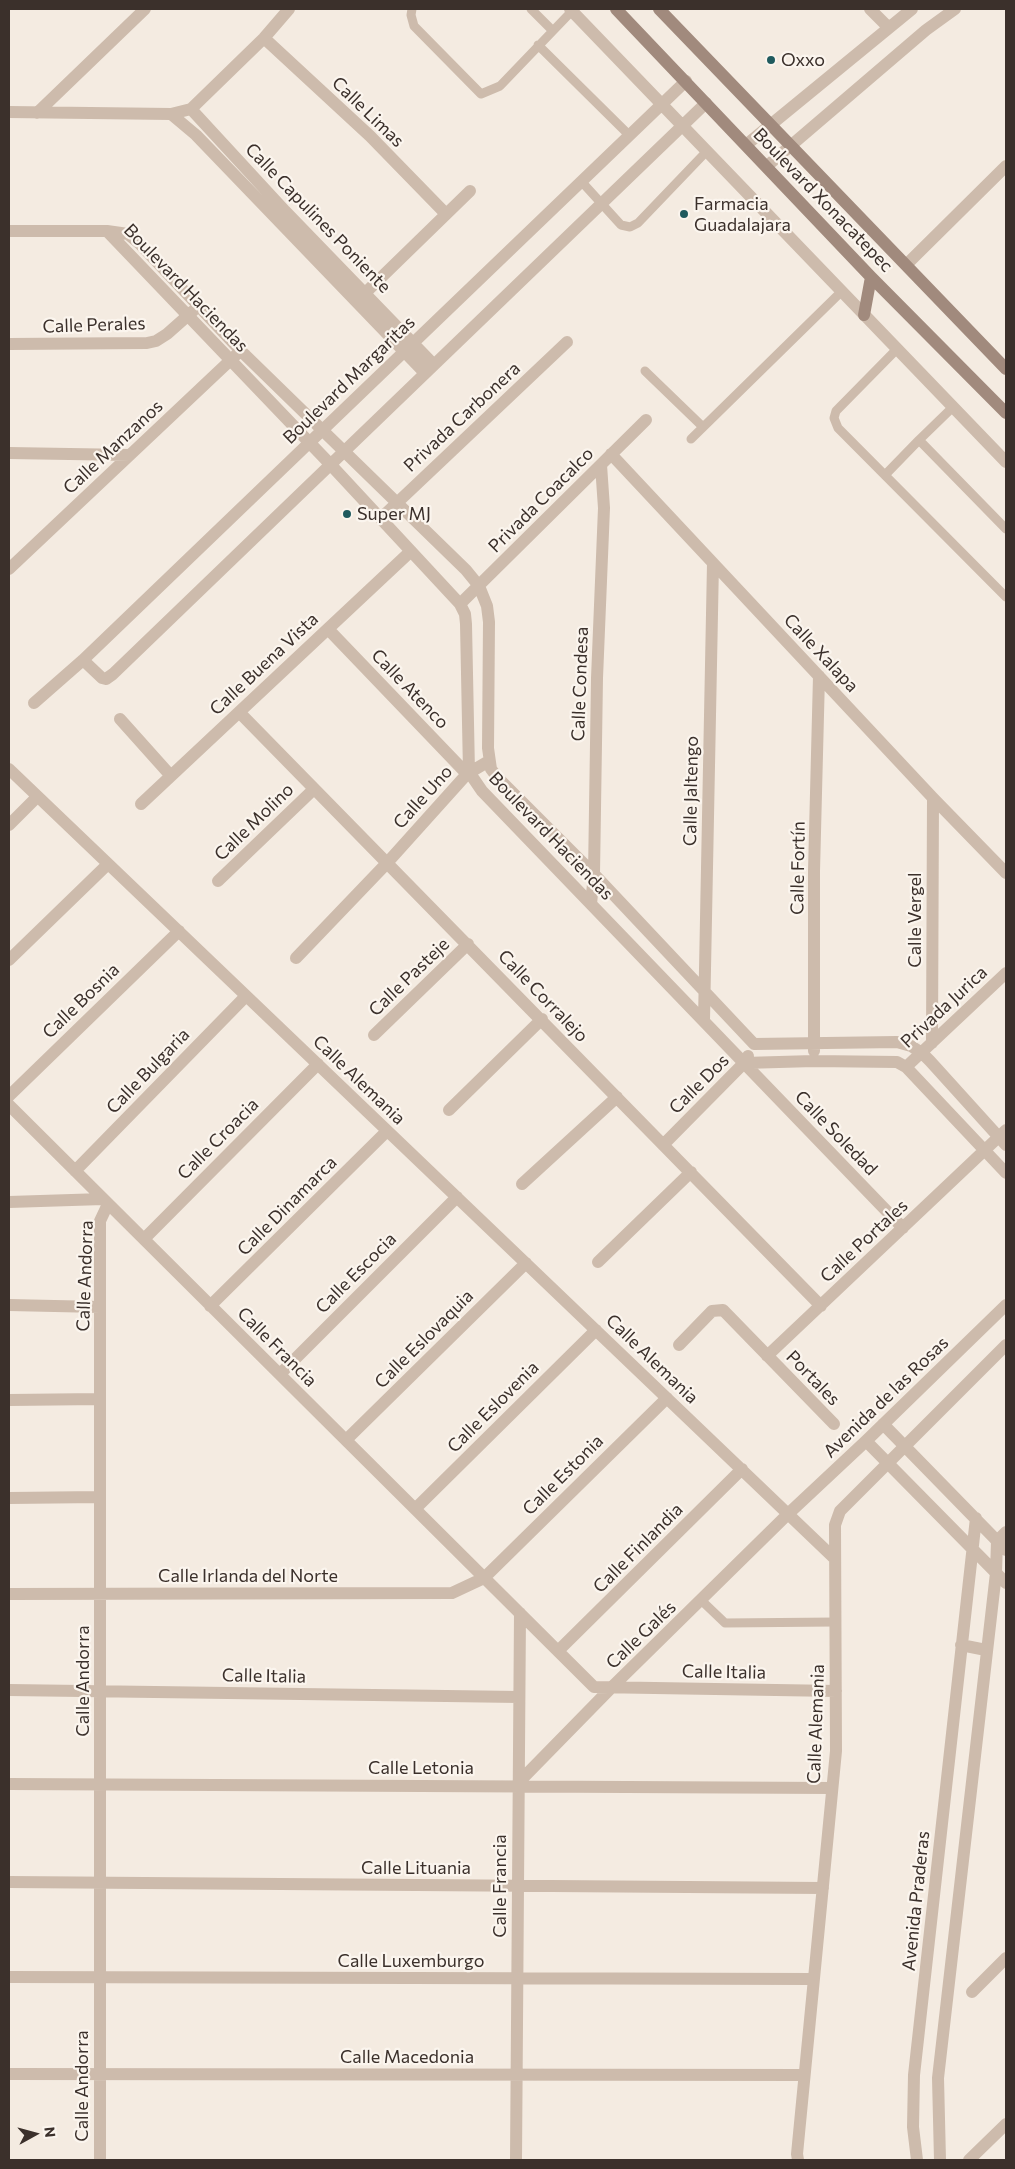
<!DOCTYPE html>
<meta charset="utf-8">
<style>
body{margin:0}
#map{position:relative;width:1015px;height:2169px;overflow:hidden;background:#f4ebe1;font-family:Commissioner,sans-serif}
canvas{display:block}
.frame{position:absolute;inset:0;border:10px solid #3b302b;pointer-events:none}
.north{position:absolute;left:10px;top:2109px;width:50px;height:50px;-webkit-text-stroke:4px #fbf5ee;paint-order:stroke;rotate:83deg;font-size:14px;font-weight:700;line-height:20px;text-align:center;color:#3b302b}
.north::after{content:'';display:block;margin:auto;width:18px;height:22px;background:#3b302b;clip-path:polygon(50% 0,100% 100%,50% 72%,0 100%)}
</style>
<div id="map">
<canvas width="1015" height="2169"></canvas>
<div class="frame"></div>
<div class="north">N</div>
</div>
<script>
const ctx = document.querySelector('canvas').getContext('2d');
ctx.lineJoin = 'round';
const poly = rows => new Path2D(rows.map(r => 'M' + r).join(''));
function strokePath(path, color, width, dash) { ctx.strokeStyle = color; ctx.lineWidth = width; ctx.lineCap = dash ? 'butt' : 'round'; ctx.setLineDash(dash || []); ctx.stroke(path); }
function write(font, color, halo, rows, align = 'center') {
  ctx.font = font + ' Commissioner,sans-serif'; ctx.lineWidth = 4.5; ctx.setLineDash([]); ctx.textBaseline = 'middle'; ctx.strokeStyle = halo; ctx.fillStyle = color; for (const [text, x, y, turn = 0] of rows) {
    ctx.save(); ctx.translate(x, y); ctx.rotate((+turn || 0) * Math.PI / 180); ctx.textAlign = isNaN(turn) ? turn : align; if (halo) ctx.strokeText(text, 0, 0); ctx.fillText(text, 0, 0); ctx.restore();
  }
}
strokePath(poly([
 [412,9,411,15,414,26,481,94,500,86,572,11],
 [531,9,552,30],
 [538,45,629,135],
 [581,181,621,225,630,227,638,223,706,152],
 [897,349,836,411,834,418,838,428,1006,597],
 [645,371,703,427],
 [691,439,841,292],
 [919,440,953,407],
 [885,475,919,440,1006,529],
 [702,1601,725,1623,835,1622]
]), '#cdbbac', 9);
strokePath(poly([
 [570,9,1006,462],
 [870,9,889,28],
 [264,38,370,136,446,214],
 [191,109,285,211,434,365],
 [9,112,171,114,191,109,264,38,289,9],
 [37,113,145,9],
 [171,114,196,135,425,373],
 [746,145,912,9],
 [767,166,926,30,955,9],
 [9,231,107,231,128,234,139,243,240,350,466,570,479,586,487,606,489,622,488,748,491,769,497,777,594,874,754,1044,897,1042,911,1046,922,1053,930,1061,1006,1145],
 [107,231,330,464,460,604,465,614,466,624,469,772,482,791,744,1063,814,1061,897,1062,906,1067,1006,1173],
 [907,264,1006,166],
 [359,299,470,191],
 [9,344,147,343,156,341,167,334,193,311],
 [9,453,130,455],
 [611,454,933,798,1006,873],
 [381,518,567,342],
 [9,569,237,354],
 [460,604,646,420],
 [328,629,467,774],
 [83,660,102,678,106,679,113,674,706,103],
 [34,703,83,660,686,81],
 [239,712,821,1306],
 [120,719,171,776],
 [9,769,834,1558],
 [141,804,411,551],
 [9,825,37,797],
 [218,881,314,789],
 [591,904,594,874,597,678,604,508,601,465],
 [296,958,387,863,467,774,489,761],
 [9,960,108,864],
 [704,1020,713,563],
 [374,1035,468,944],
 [932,1043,933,798],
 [814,1051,814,871,819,676],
 [744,1063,903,1228],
 [906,1067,1006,973],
 [9,1096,179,931],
 [9,1105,594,1687,836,1691],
 [449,1110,542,1019],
 [663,1145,744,1063,748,1056],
 [75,1171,246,996],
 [522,1184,617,1097],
 [9,1202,103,1199],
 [144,1239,318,1064],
 [598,1262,691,1172],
 [9,1305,100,1307],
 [210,1306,387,1131],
 [679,1345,712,1311,723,1310,834,1424],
 [767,1356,1006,1130],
 [280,1374,457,1197],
 [9,1400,100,1399],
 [883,1424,1006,1550],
 [346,1440,526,1263],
 [866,1441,1006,1583],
 [9,1498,100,1497],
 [415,1509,596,1330],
 [9,1594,452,1593,484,1578,667,1398],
 [961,1645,986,1650],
 [558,1651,742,1469],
 [9,1690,519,1697],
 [519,1782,612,1687,788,1514,866,1441,1006,1305],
 [9,1784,832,1788],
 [9,1882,823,1888],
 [9,1977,814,1979],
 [972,1992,1006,1958],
 [9,2074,804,2075],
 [100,2160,100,1221,108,1204],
 [516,2160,520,1613],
 [798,2160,797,2154,836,1751,835,1525,840,1511,1006,1345],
 [917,2160,913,2127,914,2075,976,1518],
 [940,2160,938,2078,996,1573,997,1541,1006,1532],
 [969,2160,1006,2124]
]), '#cdbbac', 12);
strokePath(poly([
 [616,9,871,277,1006,413],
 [659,9,1006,369],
 [864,315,871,277]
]), '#a18a7d', 12);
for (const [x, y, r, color] of [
 [771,60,5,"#1f5a5e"],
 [684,214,5,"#1f5a5e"],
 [347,514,5,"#1f5a5e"]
]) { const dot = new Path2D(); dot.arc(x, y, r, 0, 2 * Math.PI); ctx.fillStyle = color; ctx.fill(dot); strokePath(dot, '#fbf5ee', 2); }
write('18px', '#3b302b', '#fbf5ee', [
 ["Oxxo",781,60],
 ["Farmacia",694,204],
 ["Guadalajara",694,225],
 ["Super MJ",357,514]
], 'left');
write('18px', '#3b302b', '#fbf5ee', [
 ["Calle Limas",368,112,44],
 ["Boulevard Xonacatepec",823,200,46],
 ["Calle Capulines Poniente",318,218,46],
 ["Boulevard Haciendas",186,288,46],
 ["Calle Perales",94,325,-2],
 ["Boulevard Margaritas",349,380,-44],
 ["Privada Carbonera",462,417,-43],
 ["Calle Manzanos",113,447,-43],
 ["Privada Coacalco",541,500,-45],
 ["Calle Xalapa",821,653,47],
 ["Calle Buena Vista",264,664,-43],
 ["Calle Condesa",580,684,-88],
 ["Calle Atenco",410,689,46],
 ["Calle Jaltengo",691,791,-89],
 ["Calle Uno",423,797,-48],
 ["Calle Molino",254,822,-44],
 ["Boulevard Haciendas",551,836,46],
 ["Calle Fortín",798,868,-89],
 ["Calle Vergel",915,920,-90],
 ["Calle Pasteje",409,977,-44],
 ["Calle Corralejo",543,996,46],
 ["Calle Bosnia",81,1001,-44],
 ["Privada Jurica",944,1007,-43],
 ["Calle Bulgaria",148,1071,-46],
 ["Calle Alemania",359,1080,44],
 ["Calle Dos",699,1084,-45],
 ["Calle Soledad",836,1133,46],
 ["Calle Croacia",218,1139,-45],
 ["Calle Dinamarca",287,1206,-45],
 ["Calle Portales",864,1241,-43],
 ["Calle Escocia",356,1273,-45],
 ["Calle Andorra",85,1276,-88],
 ["Calle Eslovaquia",424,1339,-45],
 ["Calle Francia",277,1347,45],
 ["Calle Alemania",652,1359,44],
 ["Portales",813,1378,46],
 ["Avenida de las Rosas",886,1397,-44],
 ["Calle Eslovenia",493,1407,-45],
 ["Calle Estonia",563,1475,-45],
 ["Calle Finlandia",638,1548,-45],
 ["Calle Irlanda del Norte",248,1576],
 ["Calle Galés",641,1635,-44],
 ["Calle Italia",724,1672,1],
 ["Calle Italia",264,1676,1],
 ["Calle Andorra",83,1681,-90],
 ["Calle Alemania",816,1724,-88],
 ["Calle Letonia",421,1768],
 ["Calle Lituania",416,1868],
 ["Calle Francia",500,1886,-90],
 ["Avenida Praderas",916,1901,-84],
 ["Calle Luxemburgo",411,1961],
 ["Calle Macedonia",407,2057],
 ["Calle Andorra",82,2086,-90]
]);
</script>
